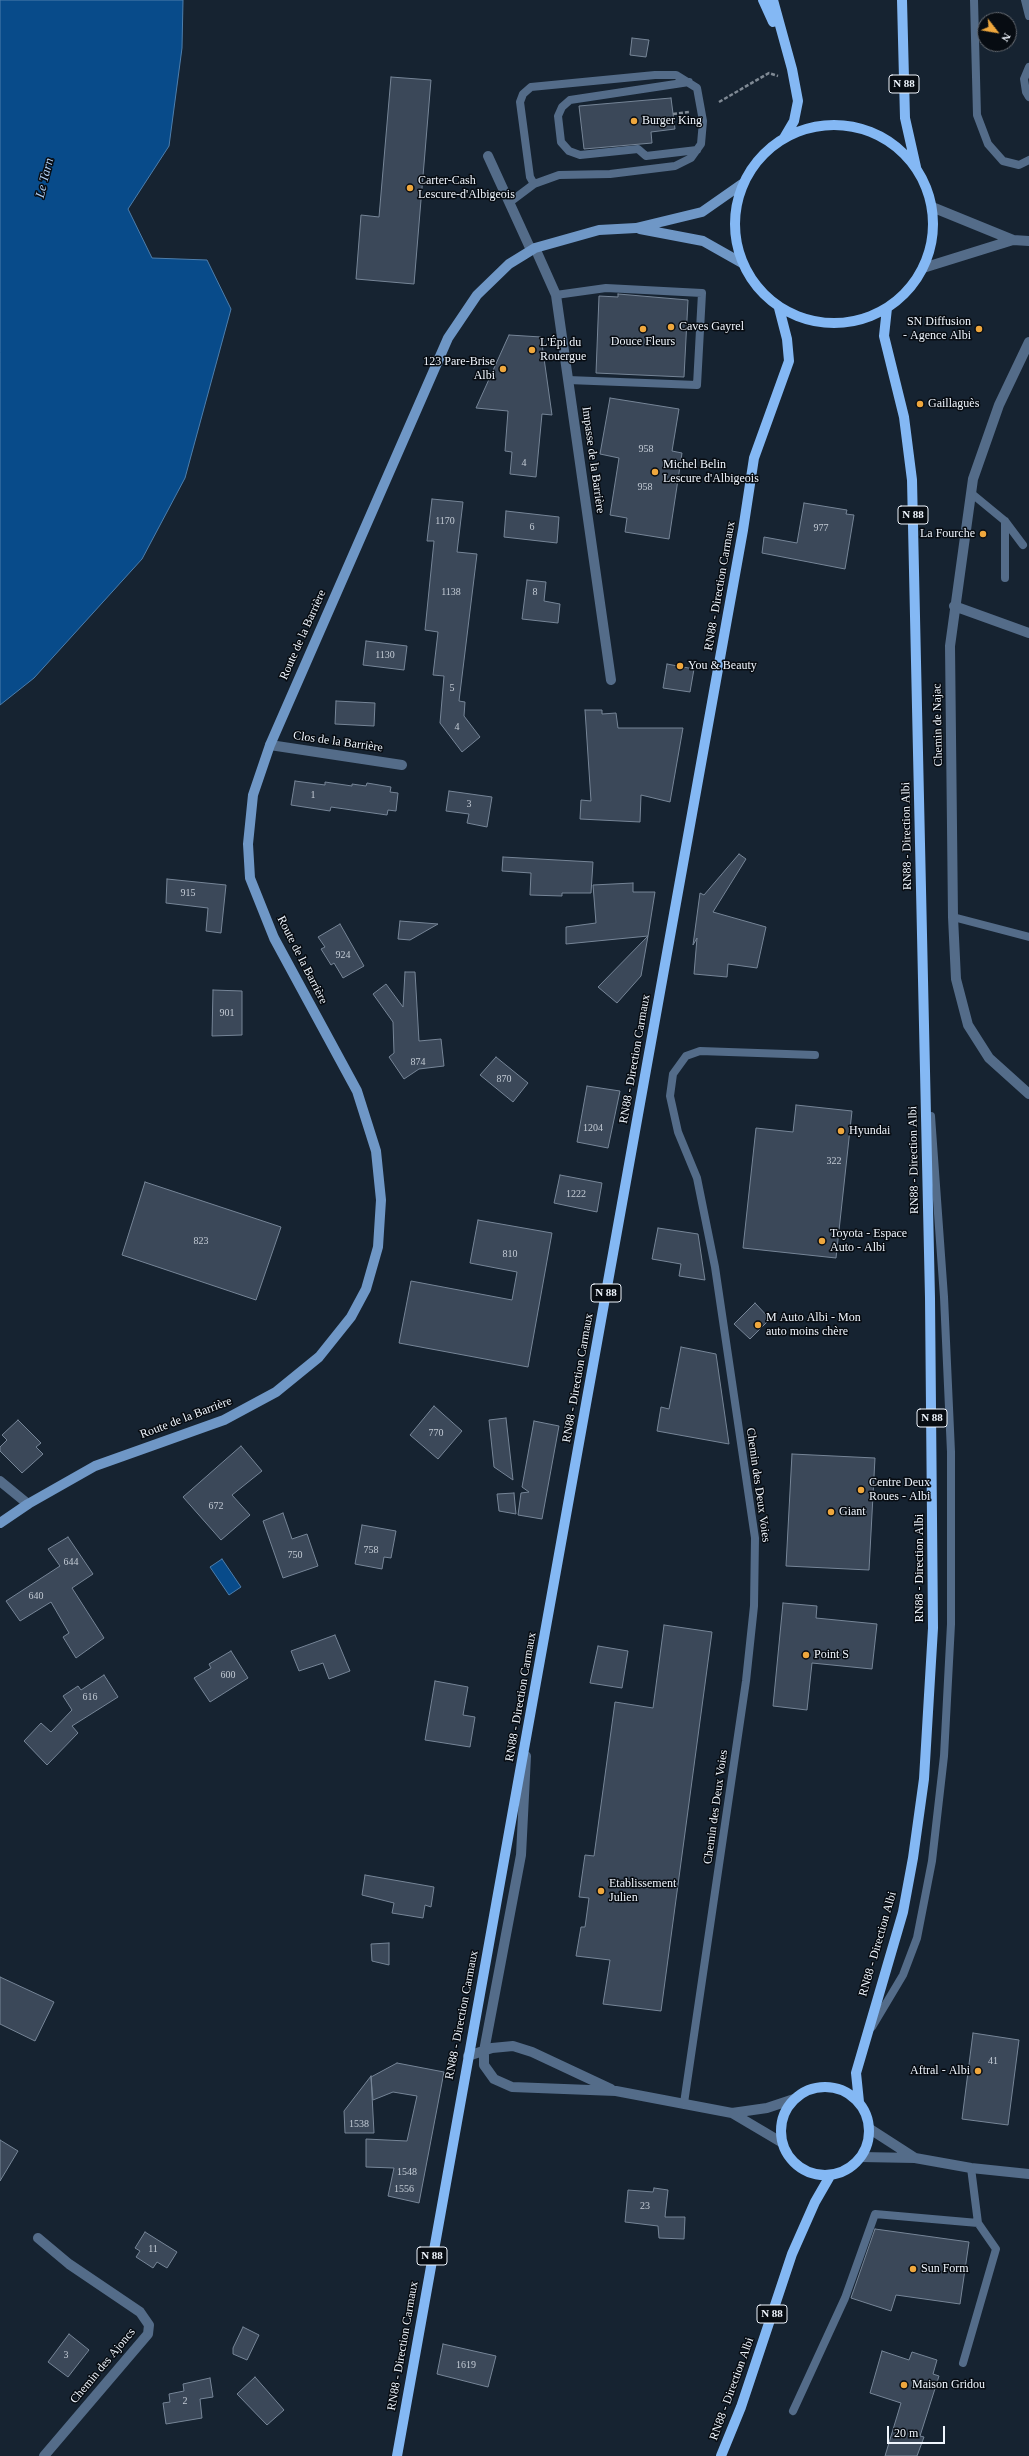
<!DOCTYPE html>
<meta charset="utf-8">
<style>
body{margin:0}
#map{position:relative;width:1029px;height:2456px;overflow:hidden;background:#162331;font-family:"Times New Roman",serif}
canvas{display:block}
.north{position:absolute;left:977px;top:12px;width:40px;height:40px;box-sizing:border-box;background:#070c12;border:1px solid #646970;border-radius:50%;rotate:121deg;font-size:11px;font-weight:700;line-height:16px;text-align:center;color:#eff5fd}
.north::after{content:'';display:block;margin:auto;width:14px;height:18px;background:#efa73d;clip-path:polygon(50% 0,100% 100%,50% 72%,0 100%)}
.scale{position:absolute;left:887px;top:2426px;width:58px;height:18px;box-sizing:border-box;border:2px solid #eff5fd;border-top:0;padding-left:5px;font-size:12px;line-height:14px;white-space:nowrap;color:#eff5fd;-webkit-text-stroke:3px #070c12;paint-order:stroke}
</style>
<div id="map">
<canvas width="1029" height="2456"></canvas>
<div class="north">N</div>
<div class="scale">20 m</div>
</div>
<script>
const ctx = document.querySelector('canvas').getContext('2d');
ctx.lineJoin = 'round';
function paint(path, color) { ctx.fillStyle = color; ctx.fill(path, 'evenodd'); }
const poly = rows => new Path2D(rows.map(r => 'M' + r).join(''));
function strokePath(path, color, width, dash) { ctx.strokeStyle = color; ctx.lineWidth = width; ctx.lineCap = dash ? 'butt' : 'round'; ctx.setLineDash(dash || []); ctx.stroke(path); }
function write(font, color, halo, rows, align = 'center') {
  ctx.font = font + ' "Times New Roman",serif'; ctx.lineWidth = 3; ctx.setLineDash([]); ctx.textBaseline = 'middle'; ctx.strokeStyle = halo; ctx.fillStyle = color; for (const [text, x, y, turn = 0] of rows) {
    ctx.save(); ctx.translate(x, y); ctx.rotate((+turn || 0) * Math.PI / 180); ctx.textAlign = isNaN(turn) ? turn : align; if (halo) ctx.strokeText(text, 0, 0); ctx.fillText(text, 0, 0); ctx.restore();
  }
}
const water = poly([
 [0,0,183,0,182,48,169,146,128,209,152,258,207,260,231,309,185,478,142,559,34,678,0,705,0,0],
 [222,1559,241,1587,229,1595,210,1567,222,1559]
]);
paint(water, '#084b8a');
strokePath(water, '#4d7eac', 1);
const building = poly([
 [632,38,649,40,646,57,630,55,632,38],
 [391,77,431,80,414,284,356,279,361,215,379,217,391,77],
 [671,98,675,129,651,132,652,143,584,149,579,106,671,98],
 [618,294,688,300,684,377,596,373,599,296,618,297,618,294],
 [509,335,541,337,552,415,542,414,536,477,510,474,512,452,505,451,508,411,476,408,509,335],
 [610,398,679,409,672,451,682,453,669,539,625,532,627,518,610,515,619,458,600,454,610,398],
 [432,499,463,502,457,552,477,554,459,701,465,702,464,716,480,737,462,752,440,723,444,676,433,675,438,632,425,630,434,541,427,541,432,499],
 [804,503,847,510,846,514,854,515,845,569,762,553,764,537,797,543,804,503],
 [506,511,559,517,557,543,504,537,506,511],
 [527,580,546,582,544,601,560,604,558,623,522,619,527,580],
 [366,641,407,646,404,670,363,665,366,641],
 [667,664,694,669,690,692,663,688,667,664],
 [336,701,375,703,374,726,335,724,336,701],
 [585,710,602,710,602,714,616,713,618,728,683,728,670,802,641,795,640,822,580,819,581,800,591,801,585,710],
 [295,781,325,785,325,782,352,786,352,784,366,786,367,783,391,787,390,792,398,793,396,811,388,810,387,815,331,807,330,811,291,805,295,781],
 [449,791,492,797,487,827,467,823,469,814,446,811,449,791],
 [739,854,746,859,713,912,766,927,757,968,728,964,727,977,694,974,697,938,693,945,700,893,704,895,739,854],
 [503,857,593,862,591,893,562,893,562,896,530,895,531,873,502,871,503,857],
 [167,879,226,885,221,933,206,931,208,908,166,903,167,879],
 [633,883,633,892,655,892,648,936,641,976,617,1003,598,987,648,936,566,944,566,927,596,923,593,885,633,883],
 [400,921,438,924,410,940,398,939,400,921],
 [340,924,364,966,343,978,334,963,331,965,321,949,325,947,318,937,340,924],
 [405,972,415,972,419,1041,441,1039,444,1066,419,1069,404,1079,389,1057,394,1053,393,1022,373,994,386,984,403,1007,405,972],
 [213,990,242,991,242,1035,212,1036,213,990],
 [496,1057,528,1083,513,1102,480,1075,496,1057],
 [587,1086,620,1091,608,1148,577,1142,587,1086],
 [796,1105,852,1111,836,1258,743,1248,756,1128,793,1132,796,1105],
 [560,1175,602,1183,597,1212,554,1203,560,1175],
 [145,1182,281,1227,256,1300,122,1255,145,1182],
 [478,1220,552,1233,528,1367,399,1343,411,1281,512,1300,517,1272,470,1263,478,1220],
 [658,1228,698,1234,705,1280,679,1276,681,1264,652,1259,658,1228],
 [755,1303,770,1319,750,1339,734,1324,755,1303],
 [681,1347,716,1354,729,1444,657,1431,661,1407,669,1409,681,1347],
 [434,1406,462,1431,438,1459,410,1435,434,1406],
 [506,1418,513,1480,494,1467,489,1420,506,1418],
 [18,1420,41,1443,36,1447,43,1454,22,1473,0,1451,0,1447,7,1440,2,1435,18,1420],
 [534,1421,559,1426,542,1519,518,1515,521,1493,529,1492,522,1487,534,1421],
 [241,1446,262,1471,232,1495,250,1515,221,1540,183,1497,241,1446],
 [792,1454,875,1458,869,1570,786,1566,792,1454],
 [514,1493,516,1514,499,1511,497,1494,514,1493],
 [283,1513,292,1539,307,1534,318,1566,283,1578,263,1521,283,1513],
 [362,1525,396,1531,391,1558,384,1557,382,1569,355,1564,362,1525],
 [68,1537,93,1574,72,1588,104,1638,76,1658,63,1637,69,1633,51,1602,20,1621,6,1601,60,1566,48,1549,68,1537],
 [783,1603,817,1606,816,1618,877,1624,872,1669,812,1663,807,1710,773,1706,783,1603],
 [664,1625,712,1632,661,2011,603,2004,610,1960,576,1956,581,1927,585,1927,589,1898,579,1897,585,1855,594,1856,615,1702,653,1708,664,1625],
 [335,1635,350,1671,329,1679,323,1663,299,1671,291,1651,335,1635],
 [598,1646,628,1651,622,1688,590,1683,598,1646],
 [231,1651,248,1678,210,1702,194,1678,211,1668,209,1664,231,1651],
 [104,1675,118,1697,72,1726,78,1733,47,1765,24,1741,41,1723,51,1732,72,1710,63,1696,78,1686,81,1690,104,1675],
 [435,1681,468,1687,463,1715,475,1717,470,1747,425,1740,435,1681],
 [365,1875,434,1887,431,1907,425,1905,423,1918,392,1913,394,1903,362,1895,365,1875],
 [389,1943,389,1965,372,1961,371,1944,389,1943],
 [0,1977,54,2002,35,2041,0,2024,0,1977],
 [973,2033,1019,2040,1008,2125,962,2119,973,2033],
 [397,2063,444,2072,419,2203,388,2196,394,2168,366,2167,366,2139,407,2141,417,2096,393,2092,373,2100,371,2077,397,2063],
 [371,2076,374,2133,345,2133,344,2111,371,2076],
 [0,2140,18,2151,0,2181,0,2140],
 [654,2188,668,2190,665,2217,685,2217,684,2239,659,2238,658,2226,625,2222,628,2190,653,2192,654,2188],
 [875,2229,969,2242,960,2304,896,2295,891,2311,851,2298,875,2229],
 [145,2232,177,2252,167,2268,157,2262,153,2268,136,2257,140,2251,135,2248,145,2232],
 [243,2327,259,2335,247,2360,233,2354,233,2348,243,2327],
 [69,2334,89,2350,68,2377,48,2362,69,2334],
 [443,2344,496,2356,488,2387,437,2374,443,2344],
 [882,2351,909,2360,912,2352,937,2360,933,2374,939,2376,920,2436,924,2437,917,2456,885,2456,901,2403,870,2393,882,2351],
 [255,2377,284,2410,267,2425,237,2394,255,2377],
 [210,2378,213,2397,200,2399,202,2418,166,2424,163,2403,170,2402,169,2394,184,2391,183,2384,210,2378]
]);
paint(building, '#3b4859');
strokePath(building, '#768597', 1);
strokePath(poly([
 [719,102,769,73,778,76],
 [673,114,689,112]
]), '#808a95', 2.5, [4, 2]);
strokePath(poly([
 [974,0,977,115,988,144,1003,161,1019,165,1029,160],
 [1025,0,1029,16],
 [1029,67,1024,79,1026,92,1029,97],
 [689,82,570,100,562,107,558,116,561,142,569,151,580,155,638,149,646,156,697,150],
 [510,202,534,184,559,175,610,174,675,166,691,158,701,144,703,121,697,88,676,75,655,75,531,87,523,94,520,102,530,177,534,184],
 [556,295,606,288,702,293,697,385,568,380],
 [971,493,1005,521,1023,545],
 [1005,578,1005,521],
 [953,917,1029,937],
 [872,2027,903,1975,917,1938,932,1861,944,1756,951,1624,951,1452,944,1297,931,1116],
 [684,2103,746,1681,754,1606,755,1538,715,1267,697,1178,678,1132,670,1096,673,1074,686,1056,700,1051,815,1055],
 [963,2363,996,2249,978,2223,971,2168],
 [793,2411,845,2298,875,2214,978,2223]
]), '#546c89', 8);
strokePath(poly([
 [488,156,531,250],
 [932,207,1013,240,1029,241],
 [535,248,556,295,611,680],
 [923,268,1013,240],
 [1029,342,999,405,973,479,950,646,953,917,956,979,968,1025,989,1058,1029,1094],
 [954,606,1029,633],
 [270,745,402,765],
 [0,1481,28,1504],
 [526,1756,521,1855,484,2051,484,2065,494,2079,512,2087,616,2091,732,2113,781,2142],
 [468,2056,492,2048,513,2046,532,2052,611,2089],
 [732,2113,767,2108,794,2099],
 [870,2129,915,2158],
 [861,2157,915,2158,971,2168,1029,2174],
 [38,2238,69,2264,140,2312,149,2325,148,2334,44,2456]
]), '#546c89', 10);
strokePath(poly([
 [640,229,703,241,742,263],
 [0,1523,28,1504,95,1466,224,1420,276,1392,319,1357,351,1317,366,1289,378,1247,381,1200,376,1151,357,1091,274,938,250,878,248,844,253,795,270,745,448,338,477,295,509,264,535,248,599,230,636,228,702,212,742,184]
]), '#6f97c6', 10);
strokePath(poly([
 [763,0,773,22],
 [773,0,792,69,798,101,794,121,784,138],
 [902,0,905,118,916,167],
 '735 224a99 99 0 1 1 198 0a99 99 0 1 1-198 0Z',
 '781 2131a44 44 0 1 1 88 0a44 44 0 1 1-88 0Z',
 [859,2102,856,2073,903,1912,913,1858,924,1779,933,1628,930,1298,912,480,904,417,884,336,887,308],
 [397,2456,743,530,754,458,789,361,787,339,779,308],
 [721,2456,741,2407,792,2254,815,2202,830,2176]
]), '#84b8f4', 10);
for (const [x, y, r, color] of [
 [634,121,4,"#efa73d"],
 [410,188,4,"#efa73d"],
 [671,327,4,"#efa73d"],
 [643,329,4,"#efa73d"],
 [979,329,4,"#efa73d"],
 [532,350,4,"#efa73d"],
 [503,369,4,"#efa73d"],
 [920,404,4,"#efa73d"],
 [655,472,4,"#efa73d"],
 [983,534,4,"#efa73d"],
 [680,666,4,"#efa73d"],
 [841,1131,4,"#efa73d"],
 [822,1241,4,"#efa73d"],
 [758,1325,4,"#efa73d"],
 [861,1490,4,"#efa73d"],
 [831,1512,4,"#efa73d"],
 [806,1655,4,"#efa73d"],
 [601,1891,4,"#efa73d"],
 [978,2071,4,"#efa73d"],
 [913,2269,4,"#efa73d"],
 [904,2385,4,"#efa73d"]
]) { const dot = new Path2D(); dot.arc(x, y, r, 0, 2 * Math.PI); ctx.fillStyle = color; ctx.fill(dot); strokePath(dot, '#070c12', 1.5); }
write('10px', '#c2cad4', null, [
 ["958",646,449],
 ["4",524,463],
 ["958",645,487],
 ["1170",445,521],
 ["6",532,527],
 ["977",821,528],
 ["1138",451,592],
 ["8",535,592],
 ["1130",385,655],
 ["5",452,688],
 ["4",457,727],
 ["1",313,795],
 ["3",469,804],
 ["915",188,893],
 ["924",343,955],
 ["901",227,1013],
 ["874",418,1062],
 ["870",504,1079],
 ["1204",593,1128],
 ["322",834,1161],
 ["1222",576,1194],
 ["823",201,1241],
 ["810",510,1254],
 ["770",436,1433],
 ["672",216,1506],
 ["758",371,1550],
 ["750",295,1555],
 ["644",71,1562],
 ["640",36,1596],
 ["600",228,1675],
 ["616",90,1697],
 ["41",993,2061],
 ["1538",359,2124],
 ["1548",407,2172],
 ["1556",404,2189],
 ["23",645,2206],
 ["11",153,2249],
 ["3",66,2355],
 ["1619",466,2365],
 ["2",185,2401]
]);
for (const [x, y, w] of [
 [904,84,30],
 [913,515,30],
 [606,1293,30],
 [932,1418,30],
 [432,2256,30],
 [772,2314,30]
]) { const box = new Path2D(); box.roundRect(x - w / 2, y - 9, w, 18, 3); ctx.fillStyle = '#070c12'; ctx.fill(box); strokePath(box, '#eff5fd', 1); }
write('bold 11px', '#eff5fd', null, [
 ["N 88",904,84],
 ["N 88",913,515],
 ["N 88",606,1293],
 ["N 88",932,1418],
 ["N 88",432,2256],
 ["N 88",772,2314]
]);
write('12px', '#eff5fd', '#070c12', [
 ["Burger King",642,121],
 ["Carter-Cash",418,181],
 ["Lescure-d'Albigeois",418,195],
 ["SN Diffusion",971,322,"right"],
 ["- Agence Albi",971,336,"right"],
 ["Caves Gayrel",679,327],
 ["Douce Fleurs",643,342,"center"],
 ["L'Épi du",540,343],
 ["Rouergue",540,357],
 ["123 Pare-Brise",495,362,"right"],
 ["Albi",495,376,"right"],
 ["Gaillaguès",928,404],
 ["Michel Belin",663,465],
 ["Lescure d'Albigeois",663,479],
 ["La Fourche",975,534,"right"],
 ["You & Beauty",688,666],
 ["Hyundai",849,1131],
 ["Toyota - Espace",830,1234],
 ["Auto - Albi",830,1248],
 ["M Auto Albi - Mon",766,1318],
 ["auto moins chère",766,1332],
 ["Centre Deux",869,1483],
 ["Roues - Albi",869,1497],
 ["Giant",839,1512],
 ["Point S",814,1655],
 ["Etablissement",609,1884],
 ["Julien",609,1898],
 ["Aftral - Albi",970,2071,"right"],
 ["Sun Form",921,2269],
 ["Maison Gridou",912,2385]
], 'left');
write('12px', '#eff5fd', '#070c12', [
 ["Impasse de la Barrière",593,460,82],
 ["RN88 - Direction Carmaux",720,586,-80],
 ["Route de la Barrière",303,635,-66],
 ["Chemin de Najac",938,725,-91],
 ["Clos de la Barrière",338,742,8],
 ["RN88 - Direction Albi",907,836,-91],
 ["Route de la Barrière",302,960,63],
 ["RN88 - Direction Carmaux",635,1059,-80],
 ["RN88 - Direction Albi",914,1160,-91],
 ["RN88 - Direction Carmaux",578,1378,-80],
 ["Route de la Barrière",186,1418,-21],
 ["Chemin des Deux Voies",758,1485,82],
 ["RN88 - Direction Albi",920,1568,-90],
 ["RN88 - Direction Carmaux",521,1697,-80],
 ["Chemin des Deux Voies",716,1807,-82],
 ["RN88 - Direction Albi",878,1944,-74],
 ["RN88 - Direction Carmaux",462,2015,-79],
 ["RN88 - Direction Carmaux",403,2346,-80],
 ["Chemin des Ajoncs",103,2366,-50],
 ["RN88 - Direction Albi",732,2389,-70]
]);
write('italic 13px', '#b1cff3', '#070c12', [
 ["Le Tarn",45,178,-76]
]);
</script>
